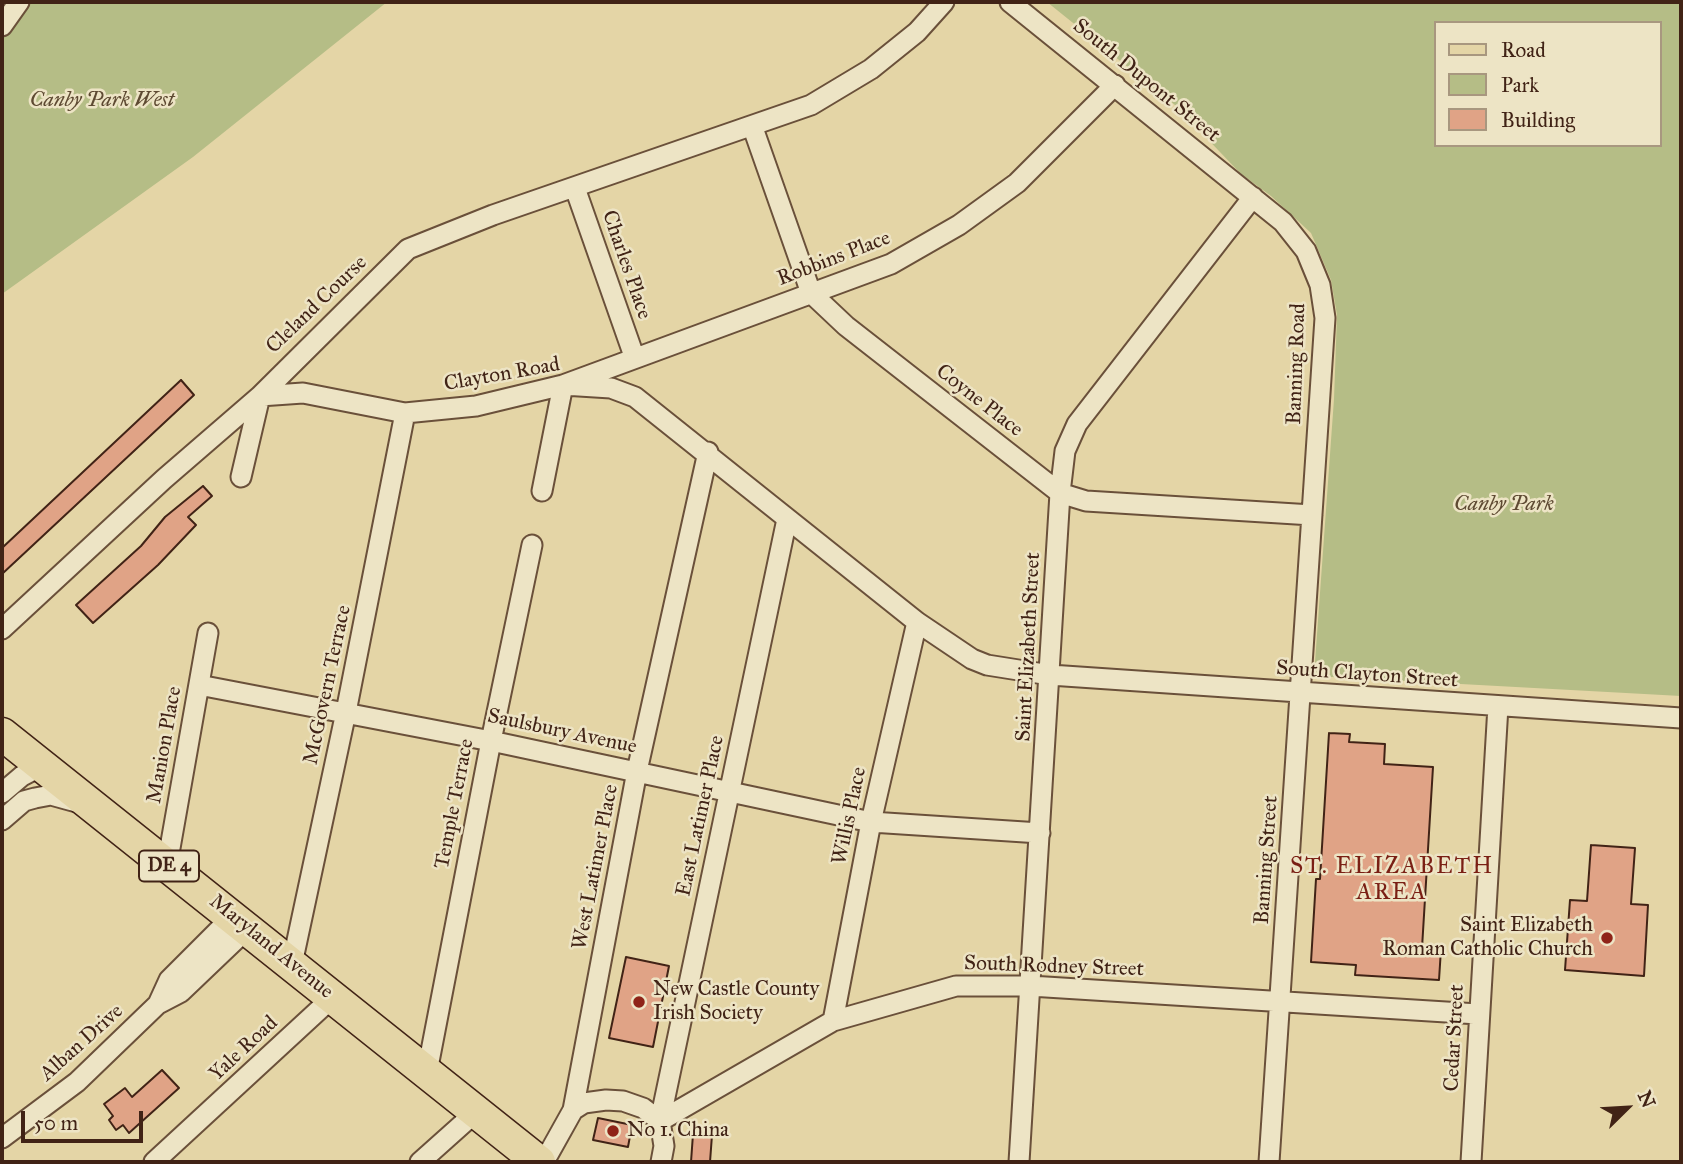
<!DOCTYPE html>
<style>
body{margin:0}
#map{position:relative;width:1683px;height:1164px;overflow:hidden;background:#e4d5a6;font-family:"IM FELL Great Primer",serif}
canvas{display:block}
.frame{position:absolute;inset:0;border:4px solid #412316;pointer-events:none}
.legend{position:absolute;left:1434px;top:21px;width:228px;height:126px;box-sizing:border-box;background:#ede4c5;border:2px solid #a8977f;margin:0;padding:9px 12px;list-style:none;font-size:21px;color:#412316}
.legend li{display:flex;align-items:center;gap:14px;height:35px}
.legend b{width:35px;border:2px solid #a8977f}
.north{position:absolute;left:1592px;top:1073px;width:70px;height:70px;-webkit-text-stroke:5px #ede4c5;paint-order:stroke;rotate:66deg;font-size:19px;font-weight:700;line-height:28px;text-align:center;color:#412316}
.north::after{content:'';display:block;margin:auto;width:24px;height:32px;background:#412316;clip-path:polygon(50% 0,100% 100%,50% 72%,0 100%)}
.scale{position:absolute;left:21px;top:1111px;width:122px;height:32px;box-sizing:border-box;border:4px solid #412316;border-top:0;padding-left:9px;font-size:21px;line-height:24px;white-space:nowrap;color:#412316;-webkit-text-stroke:5px #ede4c5;paint-order:stroke}
</style>
<div id="map">
<canvas width="1683" height="1164"></canvas>
<div class="frame"></div>
<ul class="legend">
<li><b style="height:9px;background:#e4d5a6"></b>Road</li>
<li><b style="height:19px;background:#b5bd86"></b>Park</li>
<li><b style="height:19px;background:#e0a386"></b>Building</li>
</ul>
<div class="north">N</div>
<div class="scale">50 m</div>
</div>
<script>
const ctx = document.querySelector('canvas').getContext('2d');
ctx.lineJoin = 'round';
function paint(path, color) { ctx.fillStyle = color; ctx.fill(path, 'evenodd'); }
const poly = rows => new Path2D(rows.map(r => 'M' + r).join(''));
function strokePath(path, color, width, dash) { ctx.strokeStyle = color; ctx.lineWidth = width; ctx.lineCap = dash ? 'butt' : 'round'; ctx.setLineDash(dash || []); ctx.stroke(path); }
function write(font, color, halo, rows, align = 'center') {
  ctx.font = font + ' "IM FELL Great Primer",serif'; ctx.lineWidth = 5; ctx.setLineDash([]); ctx.textBaseline = 'middle'; ctx.strokeStyle = halo; ctx.fillStyle = color; for (const [text, x, y, turn = 0] of rows) {
    ctx.save(); ctx.translate(x, y); ctx.rotate((+turn || 0) * Math.PI / 180); ctx.textAlign = isNaN(turn) ? turn : align; if (halo) ctx.strokeText(text, 0, 0); ctx.fillText(text, 0, 0); ctx.restore();
  }
}
paint(poly([
 [2,2,387,2,193,157,2,294],
 [1047,2,1681,2,1681,696,1314,676,1334,399,1337,315,1331,280,1311,233,1271,196,1241,174,1175,105],
 [1436,23,1660,23,1660,145,1436,145]
]), '#b5bd86');
const building = poly([
 [181,380,194,395,2,574,2,548,181,380],
 [203,486,212,496,188,517,196,525,158,565,93,623,76,605,141,546,165,517,203,486],
 [1329,733,1350,734,1349,742,1385,744,1384,764,1433,767,1422,948,1441,949,1439,980,1355,975,1356,965,1311,962,1316,879,1320,879,1329,733],
 [1591,845,1635,848,1631,904,1648,905,1644,976,1565,970,1570,900,1587,901,1591,845],
 [626,957,669,966,653,1047,609,1038,626,957],
 [162,1070,179,1088,129,1133,123,1125,116,1130,109,1120,113,1116,104,1104,125,1088,132,1097,162,1070],
 [598,1118,632,1125,628,1147,593,1140,598,1118],
 [693,1134,712,1135,710,1162,691,1162,693,1134]
]);
paint(building, '#e0a386');
strokePath(building, '#412316', 2);
const minor = poly([
 [1010,2,1283,222,1306,251,1320,285,1325,318,1269,1162],
 [2,26,19,2],
 [753,128,811,293,846,326,1060,493,1086,501,1312,515],
 [575,188,634,356],
 [241,477,260,396,408,249,493,215,811,105,871,69,917,32,944,2],
 [542,491,563,385,891,264,959,225,1017,183,1115,85],
 [2,629,164,479,260,396,303,393,405,413,476,406,563,385,611,388,635,397,917,622,972,659,987,665,1050,675,1681,718],
 [199,685,491,741,871,822,1040,833],
 [2,793,22,776,41,766],
 [2,820,24,801,35,798,51,795,80,803],
 [167,865,208,633],
 [292,964,346,712,405,413],
 [158,1004,169,980,232,917],
 [833,1021,871,822,917,622],
 [427,1072,491,741,532,545],
 [573,1110,584,1103,606,1100,623,1101,643,1108,660,1121,664,1146,661,1162],
 [660,1121,833,1021,956,986,1030,986,1478,1014],
 [660,1121,787,519],
 [2,1138,77,1082,158,1004,181,992,247,929],
 [154,1162,333,997],
 [420,1162,476,1112],
 [544,1162,573,1110,637,771,708,452],
 [1019,1162,1060,493,1065,451,1077,424,1253,197],
 [1471,1162,1498,706]
]);
const primary = poly([
 [2,734,539,1162]
]);
strokePath(minor, '#6a503a', 23);
strokePath(primary, '#412316', 35);
strokePath(minor, '#ede4c5', 19);
strokePath(primary, '#e4d5a6', 32);
for (const [x, y, r, color] of [
 [1607,938,7,"#8f2418"],
 [639,1002,7,"#8f2418"],
 [613,1131,7,"#8f2418"]
]) { const dot = new Path2D(); dot.arc(x, y, r, 0, 2 * Math.PI); ctx.fillStyle = color; ctx.fill(dot); strokePath(dot, '#ede4c5', 2.5); }
for (const [x, y, w] of [
 [169,866,60]
]) { const box = new Path2D(); box.roundRect(x - w / 2, y - 15.5, w, 31, 5); ctx.fillStyle = '#ede4c5'; ctx.fill(box); strokePath(box, '#412316', 2); }
write('bold 19px', '#412316', null, [
 ["DE 4",169,866]
]);
write('21px', '#412316', '#ede4c5', [
 ["South Dupont Street",1146,81,39],
 ["Robbins Place",834,259,-21],
 ["Charles Place",626,265,71],
 ["Cleland Course",317,305,-44],
 ["Banning Road",1297,364,-88],
 ["Clayton Road",502,375,-10],
 ["Coyne Place",979,401,38],
 ["Saint Elizabeth Street",1029,647,-87],
 ["South Clayton Street",1367,675,4],
 ["McGovern Terrace",328,685,-78],
 ["Saulsbury Avenue",562,732,12],
 ["Manion Place",165,745,-80],
 ["Temple Terrace",455,804,-79],
 ["East Latimer Place",701,816,-78],
 ["Willis Place",850,816,-78],
 ["Banning Street",1267,860,-86],
 ["West Latimer Place",596,867,-79],
 ["Maryland Avenue",271,947,39],
 ["South Rodney Street",1054,967,2],
 ["Cedar Street",1455,1038,-87],
 ["Alban Drive",82,1043,-42],
 ["Yale Road",244,1049,-43]
]);
write('italic 21px', '#5e4a32', '#ede4c5', [
 ["Canby Park West",102,101],
 ["Canby Park",1504,505]
]);
write('21px', '#412316', '#ede4c5', [
 ["Saint Elizabeth",1593,926,"right"],
 ["Roman Catholic Church",1593,950,"right"],
 ["New Castle County",653,990],
 ["Irish Society",653,1014],
 ["No 1. China",627,1131]
], 'left');
ctx.letterSpacing = '2px';
write('23px', '#7a1f14', '#ede4c5', [
 ["ST. ELIZABETH",1392,867],
 ["AREA",1392,893]
]);
ctx.letterSpacing = '0px';
</script>
